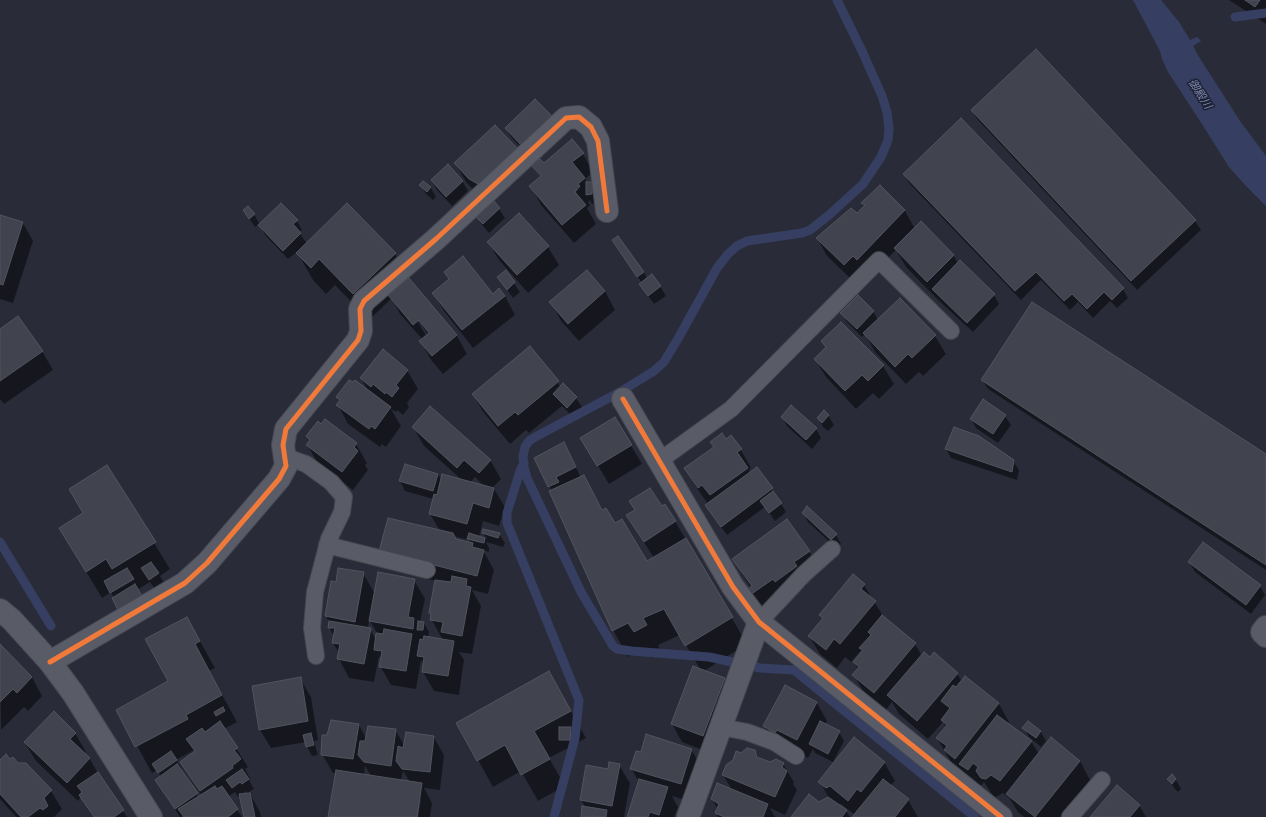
<!DOCTYPE html>
<meta charset="utf-8">
<style>
body{margin:0}
canvas{display:block;background:#292c38}
</style>
<canvas width="1266" height="817"></canvas>
<script>
const ctx = document.querySelector('canvas').getContext('2d');
ctx.lineJoin = 'round';
function paint(path, color) { ctx.fillStyle = color; ctx.fill(path, 'evenodd'); }
const poly = rows => new Path2D(rows.map(r => 'M' + r).join(''));
function strokePath(path, color, width, dash) { ctx.strokeStyle = color; ctx.lineWidth = width; ctx.lineCap = dash ? 'butt' : 'round'; ctx.setLineDash(dash || []); ctx.stroke(path); }
function write(font, color, halo, rows, align = 'center') {
  ctx.font = font + ' Lato,"Noto Sans JP",sans-serif'; ctx.lineWidth = 3; ctx.setLineDash([]); ctx.textBaseline = 'middle'; ctx.strokeStyle = halo; ctx.fillStyle = color; for (const [text, x, y, turn = 0] of rows) {
    ctx.save(); ctx.translate(x, y); ctx.rotate((+turn || 0) * Math.PI / 180); ctx.textAlign = isNaN(turn) ? turn : align; if (halo) ctx.strokeText(text, 0, 0); ctx.fillText(text, 0, 0); ctx.restore();
  }
}
paint(poly([
 [1133,0,1161,0,1179,22,1190,40,1197,37,1201,41,1193,46,1199,57,1240,121,1266,156,1266,206,1246,186,1229,167,1202,124,1168,72,1162,59,1160,51]
]), '#363f61');
paint(poly([
 [1229,0,1266,0,1266,24],
 [1036,50,1195,221,1201,230,1137,290,977,119,972,110],
 [535,100,527,154,511,137,506,128],
 [517,148,527,167,481,198,466,182,455,163],
 [583,154,593,172,585,179,587,183,592,183,597,203,592,204,590,200,588,202,590,205,587,208,596,224,574,243,541,205,531,186,541,178,534,166,544,165],
 [448,166,463,182,468,191,452,206,437,190,432,181],
 [904,174,1123,289,1128,298,1117,308,1110,301,1093,318,1078,302,1070,310,1041,280,1021,300,909,183],
 [423,182,431,188,436,197,433,200,426,194,421,185],
 [880,186,905,211,915,229,953,255,958,263,960,262,994,295,999,304,973,332,938,300,906,267,896,250,868,278,855,283,827,256,817,238,857,214,865,207,862,203],
 [494,202,499,209,505,218,489,233,483,226,477,217],
 [244,211,254,214,260,225,297,221,302,230,299,232,307,244,395,254,411,280,457,336,467,354,443,374,431,360,421,342,423,340,400,314,392,298,369,320,335,285,326,294,313,280,297,252,288,259,265,235,259,224,255,227],
 [417,316,428,335,427,337,415,317],
 [519,215,548,247,559,265,528,293,499,260,488,242],
 [0,216,23,223,33,241,13,303,0,299],
 [613,241,644,272,647,279,660,286,666,296,654,304,646,293,642,283],
 [587,271,605,291,615,310,579,341,561,321,551,302],
 [445,272,493,295,505,296,515,315,473,348,444,311,433,293,450,280],
 [506,272,520,292,513,298,498,277],
 [873,311,878,320,935,336,946,354,923,376,919,372,906,384,875,352,865,334,862,337,847,322,842,313],
 [0,330,42,351,53,370,4,404,0,399],
 [823,341,883,366,894,384,879,399,873,393,856,409,826,377,815,359,826,348],
 [530,348,561,387,563,385,576,398,582,407,572,416,562,406,529,433,526,430,510,444,484,413,473,395],
 [407,370,418,389,407,403,409,407,403,415,397,410,396,412,391,409,401,426,386,447,382,444,380,447,348,424,338,405,340,402,337,397,368,391,361,378],
 [982,380,1266,455,1266,570,988,389],
 [828,415,834,425,828,431,823,427,818,418],
 [1005,416,1011,425,998,443,976,428,971,419],
 [782,417,816,429,821,438,812,449,787,426],
 [615,418,642,464,609,484,592,456],
 [413,427,490,460,501,479,492,488,494,489,505,507,499,526,483,521,479,537,487,539,483,533,499,534,505,543,503,547,486,542,489,548,489,552,483,550,494,570,488,594,472,590,481,606,472,654,459,652,464,660,459,695,434,691,423,672,424,665,421,660,416,689,391,685,380,666,381,661,379,656,374,682,349,678,339,659,339,653,333,643,334,637,329,627,329,623,326,616,331,582,337,583,363,573,375,594,414,580,425,599,420,622,424,623,429,632,428,638,443,640,431,619,432,616,430,613,436,581,391,570,381,551,440,531,430,514,433,499,405,491,400,481,405,465,438,474,442,481,463,481,424,446],
 [475,477,485,487,470,483],
 [453,536,469,540,471,543,455,540],
 [369,619,378,635,376,640,370,629,368,628],
 [307,436,356,444,367,463,365,465,368,470,353,490,318,463,307,445,310,442],
 [726,441,741,450,751,468,749,470,750,473,757,468,772,489,786,512,775,521,765,507,727,535,712,515,707,506,708,504,696,487,685,469],
 [946,449,1013,461,1019,470,1017,480,951,458],
 [569,453,581,478,583,477,603,510,647,563,654,558,627,516,662,507,675,521,747,644,704,671,725,679,735,697,713,754,682,742,672,724,700,669,680,635,658,645,661,652,651,658,644,649,628,657,613,630,552,491,535,458],
 [107,466,170,569,160,576,164,583,155,589,150,582,137,590,114,598,111,592,102,598,76,555,84,514],
 [803,513,836,535,841,544,837,549,808,522],
 [809,551,819,570,804,580,807,585,787,600,762,613,748,590,751,588,733,560],
 [1189,562,1260,586,1265,595,1251,614,1195,572],
 [853,576,864,585,885,619,915,644,922,656,930,658,957,674,962,681,999,704,1009,722,1008,724,1031,741,1039,754,1080,761,1090,780,1060,817,1024,817,1018,812,1010,799,1003,793,996,797,993,796,984,782,979,788,971,782,967,775,966,777,955,769,937,738,946,727,943,722,928,739,899,714,892,702,885,711,864,693,854,675,858,669,854,663,863,652,862,649,851,662,845,657,837,668,820,654,809,636,823,619,820,615],
 [187,618,215,668,209,671,237,722,224,729,248,767,245,769,250,778,249,780,254,789,249,792,260,812,261,817,245,817,248,794,246,791,238,797,235,792,228,797,242,817,184,817,184,816,180,817,156,781,161,777,157,770,152,773,117,710,169,682],
 [194,750,195,752,181,762,202,796,199,798,180,771,182,770,176,760],
 [0,646,32,677,42,696,28,711,24,707,1,730],
 [300,678,311,697,318,740,314,741,318,755,312,756,307,747,306,742,271,748,260,730],
 [564,699,586,738,575,744,575,749,566,749,549,758,565,786,538,801,521,771,493,787,478,760],
 [817,703,827,721,825,725,839,732,844,741,833,762,815,753,813,749,808,758,788,747,775,745,764,726],
 [1028,722,1041,732,1046,741,1041,747,1029,737,1024,728],
 [359,725,367,740,395,730,405,746,433,736,444,755,440,790,424,788,432,803,430,817,418,817,421,799,419,799,416,817,330,817,336,773,333,773,322,754,328,736],
 [365,766,370,774,372,776,364,775],
 [403,771,408,779,410,782,401,781],
 [75,733,86,752,84,754,90,759,100,777,127,817,93,817,81,797,78,801,36,761,25,743],
 [691,749,702,768,691,802,672,796,678,807,674,817,628,817,639,782,631,768],
 [755,751,760,759,770,763,783,764,794,782,793,784,797,790,785,815,770,808,775,817,718,817,716,813,718,810,712,799,718,784,732,790,723,775,742,754],
 [10,760,18,764,26,764,51,791,62,809,54,817,16,817,0,799,0,761],
 [884,762,895,781,890,786,908,800,918,817,854,817,855,815,841,804,838,805,846,811,850,817,792,817,829,798,820,782],
 [619,765,630,783,624,817,582,817,586,808,581,800,609,770],
 [1172,776,1176,780,1181,789,1178,792,1174,788,1169,779],
 [1139,805,1146,817,1091,817]
]), '#0007');
strokePath(poly([
 [837,0,862,51,882,96,887,112,889,129,888,140,881,157,863,184,829,215,810,230,802,233,747,241,737,246,728,254,717,268,679,337,664,362,654,371,620,392,537,436,529,441,525,447,523,456,524,467,527,478,581,592,613,646,617,649,631,651,709,657,760,668,794,670,975,817],
 [1235,17,1266,13],
 [524,463,520,471,507,513,507,523,579,700,575,738,554,817],
 [0,542,51,626]
]), '#363f61', 9);
const building = poly([
 [1245,0,1260,0,1255,7,1245,0],
 [1036,49,1196,220,1131,281,971,110,1036,49],
 [535,99,552,116,521,145,505,128,535,99],
 [961,118,1124,288,1112,300,1104,292,1087,309,1072,294,1064,301,1036,272,1015,291,903,174,961,118],
 [495,125,517,148,478,184,469,179,454,163,495,125],
 [572,139,584,153,572,162,585,178,578,184,580,186,575,192,586,205,562,225,529,186,541,176,532,166,540,159,544,163,572,139],
 [448,164,463,181,446,197,431,180,448,164],
 [423,181,431,187,427,192,419,185,423,181],
 [586,182,593,182,592,194,586,195,586,182],
 [880,185,905,210,857,260,853,256,844,265,816,238,851,208,857,213,865,205,861,203,880,185],
 [494,201,500,208,483,224,476,217,494,201],
 [281,203,298,220,293,224,301,233,283,251,258,225,281,203],
 [347,203,396,253,353,294,319,259,311,268,296,253,347,203],
 [248,206,255,214,249,219,243,210,248,206],
 [519,213,549,246,517,275,487,242,519,213],
 [0,215,23,222,3,285,0,284,0,215],
 [921,221,954,255,927,282,894,248,921,221],
 [618,236,644,272,637,277,612,240,618,236],
 [463,256,493,294,499,288,505,296,462,330,432,293,449,279,444,272,463,256],
 [960,260,995,294,967,323,932,289,960,260],
 [506,270,515,282,507,290,497,277,506,270],
 [587,270,605,291,568,324,549,302,587,270],
 [652,274,661,286,648,296,639,284,652,274],
 [409,278,457,335,432,356,419,341,429,333,419,320,413,325,388,295,409,278],
 [858,295,874,311,857,329,840,313,858,295],
 [900,298,936,335,912,358,908,354,895,367,863,333,900,298],
 [1032,302,1266,454,1266,565,981,380,1032,302],
 [18,316,43,351,0,381,0,329,18,316],
 [841,322,884,365,868,381,862,375,845,391,814,359,826,347,821,341,841,322],
 [530,346,559,381,518,415,515,412,498,426,472,394,530,346],
 [383,349,408,370,396,385,399,388,392,397,386,392,385,394,373,384,371,387,360,378,383,349],
 [349,380,353,382,355,380,391,407,375,429,371,426,369,429,336,405,340,400,336,397,349,380],
 [563,383,577,397,567,408,553,394,563,383],
 [983,399,1006,415,993,434,970,419,983,399],
 [791,405,817,428,806,440,781,417,791,405],
 [430,406,491,460,479,473,464,460,457,468,412,427,430,406],
 [824,410,829,415,822,423,817,418,824,410],
 [615,417,632,445,597,466,580,438,615,417],
 [325,419,357,443,354,447,358,451,342,472,306,445,310,440,306,436,318,421,321,424,325,419],
 [954,427,979,436,1014,460,1012,472,945,449,954,427],
 [722,433,726,439,731,435,742,449,737,452,748,468,710,495,702,485,698,488,684,468,714,447,710,442,722,433],
 [564,442,576,467,556,477,559,482,548,487,534,458,564,442],
 [405,464,438,474,433,491,399,481,405,464],
 [107,465,156,542,112,569,106,559,86,572,59,528,83,513,69,489,107,465],
 [757,467,773,488,721,527,705,505,757,467],
 [442,474,494,488,489,508,473,503,467,524,429,514,434,494,437,495,442,474],
 [584,475,602,510,606,508,615,523,622,519,647,561,686,538,733,617,685,646,664,609,643,618,647,625,634,632,628,623,612,631,549,491,584,475],
 [650,488,662,506,665,504,676,521,644,542,626,515,635,510,629,501,650,488],
 [773,491,782,503,769,513,760,501,773,491],
 [807,506,837,534,831,540,802,513,807,506],
 [388,518,453,533,456,539,473,543,472,547,484,550,477,576,379,551,388,518],
 [787,519,810,551,794,562,797,566,775,582,773,579,750,595,747,590,752,586,732,559,787,519],
 [483,529,500,533,498,538,482,533,483,529],
 [469,533,485,538,484,543,467,539,469,533],
 [1203,542,1261,585,1246,605,1188,562,1203,542],
 [151,562,159,573,149,580,141,568,151,562],
 [127,568,134,579,110,593,104,581,127,568],
 [338,568,364,572,355,622,325,616,331,581,336,582,338,568],
 [378,572,415,579,408,617,414,618,413,629,369,621,378,572],
 [853,574,865,584,861,589,876,601,840,644,834,639,826,650,808,636,823,618,819,615,853,574],
 [452,576,467,579,466,586,471,587,462,636,441,632,443,622,430,620,431,614,429,613,435,580,451,582,452,576],
 [135,584,142,596,118,610,112,598,135,584],
 [882,615,916,643,874,693,852,675,859,667,853,662,863,650,859,648,871,635,868,632,882,615],
 [187,617,200,641,195,644,222,695,186,715,188,719,135,747,116,710,168,681,145,639,187,617],
 [329,621,371,628,364,664,337,659,340,644,332,643,335,628,328,628,329,621],
 [418,621,424,622,423,630,417,630,418,621],
 [384,629,412,634,406,671,379,667,382,651,374,650,376,633,383,634,384,629],
 [424,636,454,641,448,676,422,672,424,657,417,656,420,639,423,640,424,636],
 [0,644,32,677,17,693,13,689,0,702,0,644],
 [924,652,930,657,934,652,958,673,917,721,887,695,924,652],
 [693,666,725,678,703,736,671,724,693,666],
 [549,671,571,711,534,731,550,759,521,775,505,745,477,761,456,723,549,671],
 [965,676,999,703,955,759,944,750,947,746,936,738,947,725,941,720,950,708,941,701,953,685,956,687,965,676],
 [301,677,308,721,259,730,252,686,301,677],
 [785,685,817,702,797,740,777,730,775,733,763,726,785,685],
 [223,707,225,711,216,716,214,712,223,707],
 [54,711,76,733,70,739,90,758,67,783,24,742,54,711],
 [997,715,1032,741,1000,781,991,775,986,779,981,778,976,771,978,767,973,763,968,770,959,764,997,715],
 [331,720,359,724,353,759,321,755,322,735,327,735,331,720],
 [220,721,238,748,234,750,241,759,232,766,233,768,200,791,180,762,195,751,186,739,202,728,205,732,220,721],
 [820,721,840,731,828,754,809,744,820,721],
 [1028,721,1041,731,1036,738,1022,728,1028,721],
 [368,726,396,729,391,766,364,762,358,755,360,741,365,741,368,726],
 [559,727,571,727,570,740,559,740,559,727],
 [406,732,434,736,430,772,402,769,396,761,398,746,403,748,406,732],
 [311,733,314,745,306,747,303,735,311,733],
 [646,734,692,749,681,784,630,769,636,751,641,752,646,734],
 [854,737,885,762,861,792,857,789,848,801,830,786,826,788,818,782,854,737],
 [1051,737,1080,761,1035,817,1006,794,1051,737],
 [747,748,755,750,757,757,770,762,776,759,784,763,782,767,787,771,775,797,722,775,726,765,733,760,736,751,741,753,747,748],
 [171,751,177,760,158,773,152,764,171,751],
 [6,754,10,759,13,757,18,763,26,763,52,790,44,798,48,806,43,810,40,808,28,817,21,817,0,794,0,760,6,754],
 [609,762,620,764,612,806,580,800,586,765,608,769,609,762],
 [177,764,198,793,175,809,155,780,177,764],
 [242,769,249,779,242,784,240,782,232,788,226,780,242,769],
 [336,770,422,783,417,817,328,817,336,770],
 [98,772,124,810,114,817,94,817,79,795,82,792,77,786,98,772],
 [1172,774,1176,779,1172,784,1167,779,1172,774],
 [639,779,668,787,659,815,650,812,648,817,627,817,639,779],
 [883,779,909,799,895,817,852,817,883,779],
 [717,783,768,804,763,817,724,817,715,813,719,804,711,799,717,783],
 [1117,785,1140,805,1130,817,1090,817,1117,785],
 [215,786,217,789,222,786,238,809,228,817,184,817,178,809,215,786],
 [250,793,255,817,244,817,239,794,250,793],
 [809,794,819,802,828,797,847,810,842,817,791,817,809,794],
 [582,806,607,810,606,817,581,817,582,806]
]);
paint(building, '#41434e');
strokePath(building, '#51545f', 1);
const service = poly([
 [286,457,306,464,331,482,344,497,342,512,329,539,315,592,312,628,316,656],
 [659,461,731,409,879,260,951,331],
 [327,545,427,570],
 [759,622,804,574,832,549],
 [721,727,747,732,774,742,796,756],
 [1070,817,1102,780]
]);
const minor = poly([
 [623,399,733,587,759,622,1001,817],
 [1266,627,1262,632,1266,636],
 [50,662,185,583,207,563,279,479,286,466,283,445,286,429,358,340,361,331,360,309,364,301,436,239,566,118,579,117,591,127,598,141,607,211],
 [688,817,759,622]
]);
const tertiary = poly([
 [0,610,12,620,50,662,73,693,151,817]
]);
strokePath(service, '#454851', 18);
strokePath(minor, '#454851', 24);
strokePath(tertiary, '#454851', 24);
strokePath(service, '#595c66', 16);
strokePath(minor, '#595c66', 22);
strokePath(tertiary, '#595c66', 22);
strokePath(poly([
 [623,399,733,587,759,622,1001,817],
 [50,662,185,583,207,563,279,479,286,466,283,445,286,429,358,340,361,331,360,309,364,301,436,239,566,118,579,117,591,127,598,141,607,211]
]), '#f17a3a', 5);
write('italic 11px', '#828db5', '#1c2133', [
 ["御殿川",1200,94,57]
]);
</script>
